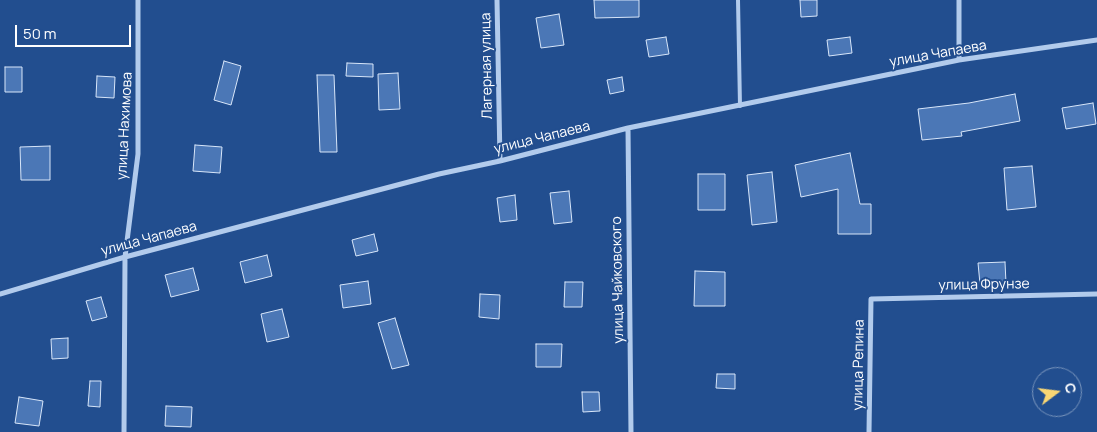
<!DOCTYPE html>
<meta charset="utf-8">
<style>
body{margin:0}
#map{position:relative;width:1097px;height:432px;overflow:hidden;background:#224e8f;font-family:Manrope,sans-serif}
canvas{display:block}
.north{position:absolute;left:1032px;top:367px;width:50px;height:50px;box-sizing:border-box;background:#224e8f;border:1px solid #7a95bc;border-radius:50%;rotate:75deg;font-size:14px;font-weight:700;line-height:20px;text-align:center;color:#fff}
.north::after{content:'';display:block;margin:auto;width:18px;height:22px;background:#f8d674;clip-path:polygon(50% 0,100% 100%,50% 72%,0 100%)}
.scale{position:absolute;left:15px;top:25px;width:116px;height:22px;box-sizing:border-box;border:2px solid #fff;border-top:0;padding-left:6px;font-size:15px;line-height:18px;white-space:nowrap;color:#fff;-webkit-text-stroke:4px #224e8f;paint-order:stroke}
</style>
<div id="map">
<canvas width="1097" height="432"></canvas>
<div class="north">С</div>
<div class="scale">50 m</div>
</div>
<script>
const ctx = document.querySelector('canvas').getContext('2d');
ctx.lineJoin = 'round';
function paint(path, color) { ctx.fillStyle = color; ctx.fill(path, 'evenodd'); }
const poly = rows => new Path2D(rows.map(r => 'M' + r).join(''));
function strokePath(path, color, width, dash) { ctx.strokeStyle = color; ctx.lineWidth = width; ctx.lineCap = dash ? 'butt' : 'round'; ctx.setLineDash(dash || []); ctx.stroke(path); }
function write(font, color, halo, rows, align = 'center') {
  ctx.font = font + ' Manrope,sans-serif'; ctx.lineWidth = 4; ctx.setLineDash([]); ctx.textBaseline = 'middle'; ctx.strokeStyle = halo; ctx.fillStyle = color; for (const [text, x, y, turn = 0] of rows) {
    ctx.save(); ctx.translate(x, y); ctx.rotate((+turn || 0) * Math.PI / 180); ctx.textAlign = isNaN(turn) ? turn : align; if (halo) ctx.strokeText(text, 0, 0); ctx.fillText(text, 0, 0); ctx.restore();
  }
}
const building = poly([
 [594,0,639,0,639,17,595,18,594,0],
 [800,0,817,0,817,16,801,17,800,0],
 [559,14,564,45,541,48,536,18,559,14],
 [666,37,669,54,649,57,646,40,666,37],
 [850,37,852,53,829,56,827,40,850,37],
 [224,61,241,66,231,105,214,100,224,61],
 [347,63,373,64,373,77,346,76,347,63],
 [5,67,22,67,22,92,5,92,5,67],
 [398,73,400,109,379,110,378,74,398,73],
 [317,75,334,75,337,152,320,152,317,75],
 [97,76,115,77,114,98,96,97,97,76],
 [622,77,624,91,610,94,607,80,622,77],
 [1015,94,1020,121,961,132,962,136,922,140,918,109,969,103,1015,94],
 [1093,103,1096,124,1066,129,1062,108,1093,103],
 [195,145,222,147,220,173,193,171,195,145],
 [50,146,50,180,21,180,20,147,50,146],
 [850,153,860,204,871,204,871,234,838,234,838,189,801,197,795,165,850,153],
 [1032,166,1036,207,1007,210,1004,168,1032,166],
 [772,172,777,222,752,225,747,175,772,172],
 [698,174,725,174,725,210,698,210,698,174],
 [569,191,572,222,554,224,550,193,569,191],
 [515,195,517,220,500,222,497,198,515,195],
 [374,234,378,251,356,256,352,240,374,234],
 [267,255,272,276,245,283,240,262,267,255],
 [1005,262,1006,283,980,284,978,263,1005,262],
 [193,268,199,290,171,297,165,275,193,268],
 [695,271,725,272,725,306,694,306,695,271],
 [368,281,371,304,343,308,340,285,368,281],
 [565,282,583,282,582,307,564,307,565,282],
 [480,294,500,295,499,319,479,317,480,294],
 [101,297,107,317,92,321,86,301,101,297],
 [282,309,289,337,267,342,261,314,282,309],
 [395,318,409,365,392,369,378,323,395,318],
 [68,338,68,358,52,359,51,339,68,338],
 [536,344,562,344,561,367,536,367,536,344],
 [717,374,735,374,735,389,716,388,717,374],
 [90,381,101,381,100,407,88,406,90,381],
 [582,392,599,392,600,411,583,412,582,392],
 [19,397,43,401,39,426,15,423,19,397],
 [166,406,192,407,191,427,165,426,166,406]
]);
paint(building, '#4b77b6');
strokePath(building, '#d8e6f9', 1);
strokePath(poly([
 [738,0,740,106]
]), '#b2cbec', 4);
strokePath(poly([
 [497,0,500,161],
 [959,0,959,60],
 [628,128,631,432],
 [0,294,125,257,439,174,500,161,628,128,959,60,1097,40],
 [124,432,125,257,138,154,138,0],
 [869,432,871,299,1097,294]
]), '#b2cbec', 5);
write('14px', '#fff', '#224e8f', [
 ["улица Чапаева",938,54,-10],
 ["Лагерная улица",487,66,-91],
 ["улица Нахимова",125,126,-87],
 ["улица Чапаева",542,138,-14],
 ["улица Чапаева",149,239,-15],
 ["улица Чайковского",618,280,-91],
 ["улица Фрунзе",984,285,-1],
 ["улица Репина",859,365,-89]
]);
</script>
